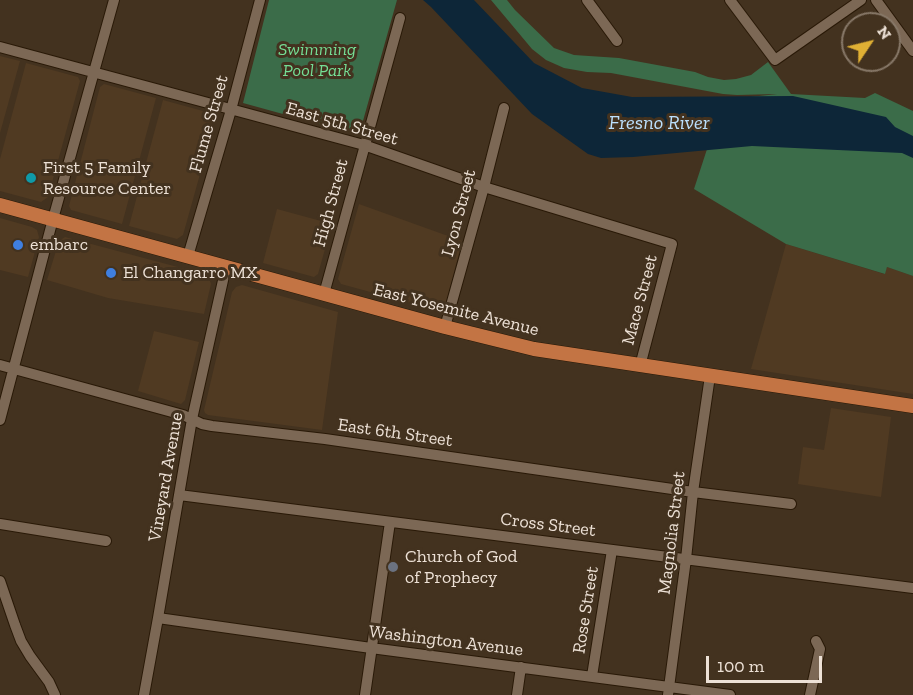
<!DOCTYPE html>
<style>
body{margin:0}
#map{position:relative;width:913px;height:695px;overflow:hidden;background:#43321f;font-family:"Zilla Slab",serif}
canvas{display:block}
.north{position:absolute;left:841px;top:12px;width:60px;height:60px;box-sizing:border-box;background:#43321f;border:2px solid #877868;border-radius:50%;rotate:55deg;font-size:16px;font-weight:700;line-height:24px;text-align:center;color:#ede1d6}
.north::after{content:'';display:block;margin:auto;width:21px;height:27px;background:#e0b034;clip-path:polygon(50% 0,100% 100%,50% 72%,0 100%)}
.scale{position:absolute;left:706px;top:656px;width:116px;height:27px;box-sizing:border-box;border:3px solid #ede1d6;border-top:0;padding-left:8px;font-size:18px;line-height:21px;white-space:nowrap;color:#ede1d6;-webkit-text-stroke:4px #43321f;paint-order:stroke}
</style>
<div id="map">
<canvas width="913" height="695"></canvas>
<div class="north">N</div>
<div class="scale">100 m</div>
</div>
<script>
const ctx = document.querySelector('canvas').getContext('2d');
ctx.lineJoin = 'round';
function paint(path, color) { ctx.fillStyle = color; ctx.fill(path, 'evenodd'); }
const poly = rows => new Path2D(rows.map(r => 'M' + r).join(''));
function strokePath(path, color, width, dash) { ctx.strokeStyle = color; ctx.lineWidth = width; ctx.lineCap = dash ? 'butt' : 'round'; ctx.setLineDash(dash || []); ctx.stroke(path); }
function write(font, color, halo, rows, align = 'center') {
  ctx.font = font + ' "Zilla Slab",serif'; ctx.lineWidth = 6; ctx.setLineDash([]); ctx.textBaseline = 'middle'; ctx.strokeStyle = halo; ctx.fillStyle = color; for (const [text, x, y, turn = 0] of rows) {
    ctx.save(); ctx.translate(x, y); ctx.rotate((+turn || 0) * Math.PI / 180); ctx.textAlign = isNaN(turn) ? turn : align; if (halo) ctx.strokeText(text, 0, 0); ctx.fillText(text, 0, 0); ctx.restore();
  }
}
paint(poly([
 [0,56,20,61,0,133],
 [26,63,78,77,80,81,48,197,41,202,0,191,0,159],
 [104,84,156,98,122,224,71,210,69,206,100,87],
 [163,100,214,114,216,117,183,235,177,239,129,226],
 [359,204,462,241,445,308,440,311,341,284,338,279],
 [277,209,332,224,318,274,314,277,263,263],
 [0,218,32,227,37,230,39,237,28,277,0,270],
 [65,237,204,274,209,278,211,284,204,314,108,298,47,280,59,241],
 [786,244,884,274,887,267,913,276,913,394,751,369],
 [242,285,338,312,322,430,208,415,205,413,204,410,232,292,236,287],
 [154,331,199,342,185,400,181,404,138,391],
 [831,408,891,417,881,497,798,484,803,447,824,450]
]), '#503a22');
paint(poly([
 [269,0,397,0,359,135,243,103],
 [491,0,507,0,515,10,554,48,574,55,619,58,695,72,708,77,724,80,736,79,751,75,768,62,791,94,865,98,875,93,913,111,913,276,887,267,885,274,786,244,694,189,723,100,777,94,737,95,723,94,611,73,587,72,564,68,546,60,532,49]
]), '#3b6c49');
paint(poly([
 [423,0,474,0,534,63,582,88,632,97,793,96,886,117,895,127,913,136,913,158,902,153,752,146,633,157,601,158,588,154,532,114,431,7]
]), '#0d2638');
const minor = poly([
 [587,0,617,41],
 [730,0,775,60,861,0],
 [876,0,913,51],
 [0,47,364,145,484,187,672,244,640,366],
 [188,256,231,110,260,0],
 [324,294,400,18],
 [445,327,484,187,504,108],
 [0,365,183,415,202,424,212,426,325,439,693,492,791,504],
 [0,420,53,219,114,0],
 [179,495,913,588],
 [0,524,106,541],
 [0,581,15,625,21,641,30,656,49,682,55,695],
 [158,618,371,648,730,695],
 [592,676,612,550],
 [144,695,158,618,192,419,226,267],
 [365,695,390,522],
 [517,695,521,667],
 [668,695,686,559,693,492,710,376],
 [810,695,820,649,816,641]
]);
const major = poly([
 [0,205,445,327,534,349,913,406]
]);
strokePath(minor, '#291907', 12);
strokePath(major, '#291907', 15);
strokePath(minor, '#7c6855', 10);
strokePath(major, '#c37444', 14);
for (const [x, y, r, color] of [
 [31,178,6,"#0f9aa8"],
 [18,245,6,"#3f7fe0"],
 [111,273,6,"#3f7fe0"],
 [393,567,6,"#6b7280"]
]) { const dot = new Path2D(); dot.arc(x, y, r, 0, 2 * Math.PI); ctx.fillStyle = color; ctx.fill(dot); strokePath(dot, '#43321f', 2); }
write('italic 18px', '#75de95', '#43321f', [
 ["Swimming",317,50],
 ["Pool Park",317,71]
]);
write('18px', '#ede1d6', '#43321f', [
 ["Flume Street",209,124,-74],
 ["East 5th Street",342,124,16],
 ["High Street",331,203,-75],
 ["Lyon Street",459,213,-75],
 ["Mace Street",640,300,-75],
 ["East Yosemite Avenue",456,310,14],
 ["East 6th Street",395,433,8],
 ["Vineyard Avenue",166,477,-80],
 ["Cross Street",548,525,7],
 ["Magnolia Street",672,533,-83],
 ["Rose Street",586,610,-81],
 ["Washington Avenue",446,641,7]
]);
write('18px', '#ede1d6', '#43321f', [
 ["First 5 Family",43,168],
 ["Resource Center",43,189],
 ["embarc",30,245],
 ["El Changarro MX",123,273],
 ["Church of God",405,557],
 ["of Prophecy",405,578]
], 'left');
write('italic 20px', '#bbe0fe', '#43321f', [
 ["Fresno River",659,123]
]);
</script>
